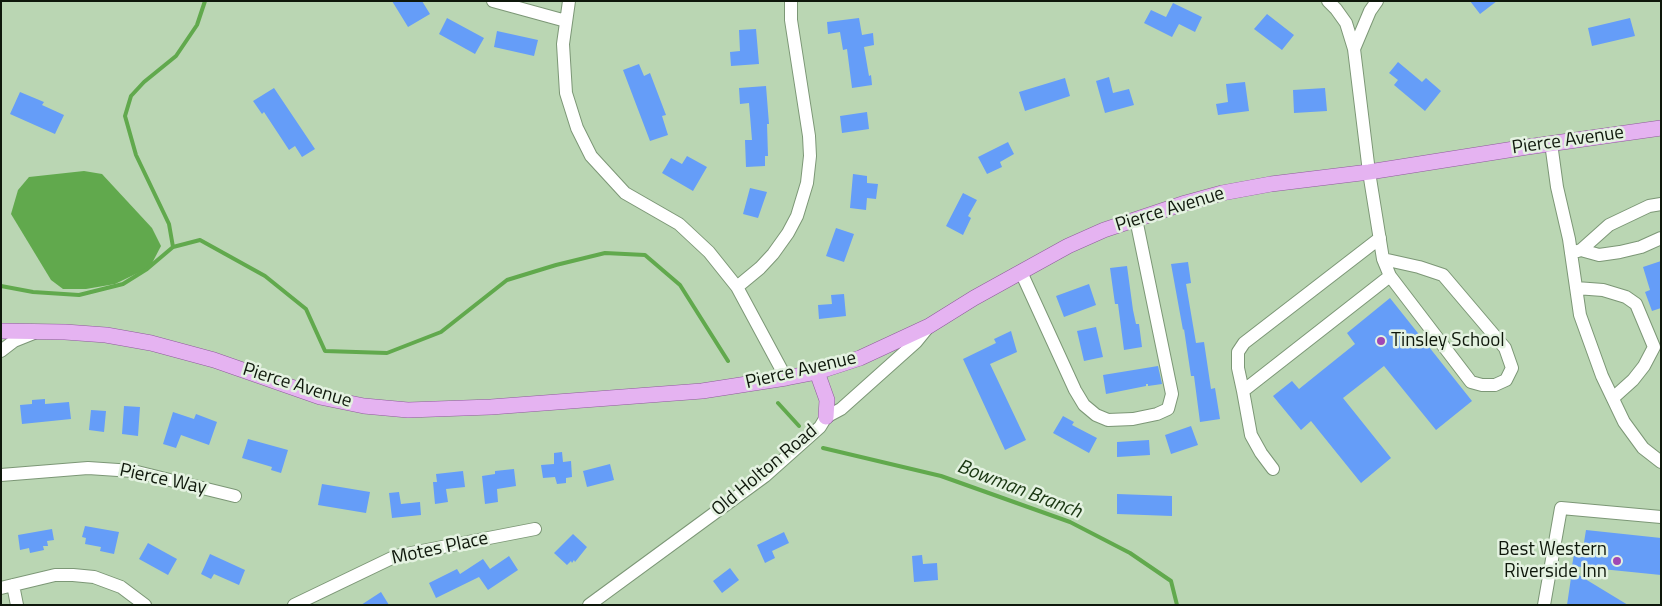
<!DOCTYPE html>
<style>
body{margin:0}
#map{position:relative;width:1662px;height:606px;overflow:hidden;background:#bad6b3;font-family:"Titillium Web",sans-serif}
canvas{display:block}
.frame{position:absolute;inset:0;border:2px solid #0e170b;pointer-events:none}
</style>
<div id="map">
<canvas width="1662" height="606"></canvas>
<div class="frame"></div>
</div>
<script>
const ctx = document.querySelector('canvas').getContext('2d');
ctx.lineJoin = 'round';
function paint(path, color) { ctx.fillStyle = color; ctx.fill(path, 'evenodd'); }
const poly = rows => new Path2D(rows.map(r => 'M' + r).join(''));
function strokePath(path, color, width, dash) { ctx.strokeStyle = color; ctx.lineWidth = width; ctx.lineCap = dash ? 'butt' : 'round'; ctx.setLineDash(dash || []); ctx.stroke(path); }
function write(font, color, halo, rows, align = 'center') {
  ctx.font = font + ' "Titillium Web",sans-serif'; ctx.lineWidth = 5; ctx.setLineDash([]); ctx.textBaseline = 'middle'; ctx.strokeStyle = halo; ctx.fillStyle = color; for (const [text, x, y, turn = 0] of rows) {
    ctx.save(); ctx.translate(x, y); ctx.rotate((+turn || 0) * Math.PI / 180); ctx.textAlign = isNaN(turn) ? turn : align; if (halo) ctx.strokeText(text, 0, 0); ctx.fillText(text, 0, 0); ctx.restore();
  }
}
paint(poly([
 [84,171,102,174,152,228,161,246,150,267,115,284,86,289,63,289,51,280,11,214,18,190,29,177]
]), '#61a94d');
strokePath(poly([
 [173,247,169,224,136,155,125,116,131,96,144,82,176,56,197,25,205,1],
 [1,286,33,292,79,295,123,284,147,269,173,247,200,240,265,276,306,309,325,351,387,353,441,332,507,280,556,265,605,253,645,255,680,285,728,361],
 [778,403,799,426],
 [823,448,941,476,1070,522,1130,553,1171,581,1177,605]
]), '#61a94d', 4);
paint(poly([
 [392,1,422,1,430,14,408,27],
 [1470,1,1497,1,1480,14],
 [1173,3,1202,17,1195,32,1179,24,1172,37,1144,23,1151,10,1166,17],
 [1267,14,1294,35,1282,50,1254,29],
 [447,18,484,38,475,54,439,34],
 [859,18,862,35,873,33,874,45,864,47,869,76,871,75,872,85,852,88,847,49,843,50,840,32,828,34,827,22],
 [1630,18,1635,36,1592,46,1588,28],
 [756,29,759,64,731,66,730,52,740,51,739,30],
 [497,31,538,40,534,56,494,47],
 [1398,62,1422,82,1426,78,1441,91,1425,111,1394,85,1398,80,1389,73],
 [639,64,644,76,650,73,666,115,662,116,668,135,650,141,623,70],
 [1109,77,1113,93,1129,89,1134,105,1105,113,1096,81],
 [1065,78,1070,96,1025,111,1019,92],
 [1245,82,1249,111,1218,115,1216,104,1228,102,1226,84],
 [766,86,769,124,767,124,768,156,765,156,765,166,746,167,745,140,752,140,749,103,740,104,739,88],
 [274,88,315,149,302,157,295,146,289,150,264,112,262,114,253,101],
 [1325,88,1327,111,1294,113,1293,90],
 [20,92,44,102,42,105,64,115,55,134,10,114],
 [867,112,869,129,842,133,840,116],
 [1008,142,1014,154,1000,162,1002,167,987,174,978,157],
 [687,156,707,167,693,191,662,173,671,158,682,164],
 [853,174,867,176,867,183,878,184,876,199,867,198,866,210,850,208],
 [750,188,767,192,758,218,743,214],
 [963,193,977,200,968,216,971,218,963,235,946,226],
 [836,228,854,234,844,262,826,256],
 [1661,261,1661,308,1652,311,1645,292,1650,290,1643,267],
 [1188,262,1191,283,1186,284,1196,343,1204,342,1211,389,1215,388,1220,419,1200,422,1194,376,1191,376,1184,329,1183,330,1171,264],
 [1127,266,1133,310,1136,324,1139,324,1142,347,1124,350,1118,304,1115,304,1110,268],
 [1089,284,1096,305,1064,317,1056,296],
 [844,294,846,316,819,319,818,305,832,304,831,295],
 [1390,298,1472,401,1436,430,1384,366,1343,398,1391,458,1361,483,1311,421,1301,430,1273,396,1292,381,1299,389,1355,344,1347,333],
 [1096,327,1103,357,1084,361,1077,331],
 [1011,331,1017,352,990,364,1026,440,1005,450,963,359,996,343,994,339],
 [1158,366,1162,384,1148,386,1148,384,1146,384,1146,386,1106,394,1103,375],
 [45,399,45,404,69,402,71,419,22,424,20,405,32,404,32,400],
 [124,406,140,407,138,436,122,434],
 [91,410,106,411,104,432,89,430],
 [173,412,194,419,196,414,217,422,209,445,181,435,176,448,163,444],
 [1063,416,1074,422,1072,425,1097,438,1089,453,1053,433],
 [1191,426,1198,445,1171,454,1165,435],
 [248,439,288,450,281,473,271,470,272,467,242,458],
 [1149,440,1150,455,1117,457,1117,442],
 [562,452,563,462,571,461,572,477,566,478,566,483,557,484,555,477,543,478,541,465,554,464,554,453],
 [610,464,614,480,587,487,583,471],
 [514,469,516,486,497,489,498,502,485,504,482,476,495,474,495,471],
 [463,471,465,487,446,489,448,502,435,504,433,482,437,482,436,474],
 [322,484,370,492,366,513,318,505],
 [399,492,401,504,420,502,421,515,392,518,389,493],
 [1117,494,1172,496,1172,516,1117,514],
 [85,526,119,532,114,554,100,551,101,547,85,544,86,538,82,537],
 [52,529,54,540,47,541,48,546,43,546,44,550,30,553,29,548,20,550,18,535],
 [1586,530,1661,538,1661,575,1572,566,1574,554,1582,555],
 [784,532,789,543,772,551,775,558,765,563,757,545],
 [573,534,587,547,575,562,574,560,572,563,571,561,567,565,554,553],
 [148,543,177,559,168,575,139,559],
 [210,554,245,570,239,585,214,574,211,579,201,574],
 [922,555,923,564,937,563,938,580,914,582,912,556],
 [509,556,518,570,488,590,479,577,436,598,429,583,457,569,460,574,483,559,490,569],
 [730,568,739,580,722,593,713,581],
 [1572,571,1628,605,1567,605],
 [381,592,389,605,361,605]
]), '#659df8');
const minor = poly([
 [493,1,566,21],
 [569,1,563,44,566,93,577,128,591,156,625,193,679,224,709,252,737,287,786,378],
 [1328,1,1336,9,1346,23,1354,49],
 [1377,1,1370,11,1354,49,1369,172,1383,259,1390,276,1471,382,1482,385,1495,385,1506,380,1512,368,1505,348,1443,275,1419,267,1383,259],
 [1551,143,1557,187,1569,239,1580,315,1602,376,1624,422,1643,448,1661,462],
 [1380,238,1244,343,1238,352,1238,368,1243,391,1390,276],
 [1581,250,1599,255,1620,252,1641,247,1661,238],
 [1571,253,1581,250,1609,225,1649,206,1661,204],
 [1021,272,1075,390,1084,405,1096,415,1108,420,1133,419,1157,414,1168,409,1172,394,1136,219],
 [737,287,760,268,773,254,788,233,797,216,807,183,810,156,809,136,791,20,791,1],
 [1576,288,1603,290,1626,297,1636,304,1654,347,1644,366,1633,380,1613,398],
 [1,351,14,341,34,333],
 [1243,391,1251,435,1261,453,1273,469],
 [1,475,88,468,133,471,235,496],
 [13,585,17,605],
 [1,588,55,575,73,575,94,577,121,587,145,605],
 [294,605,396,556,535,529],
 [589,605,765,476,820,427,826,417,841,409,916,342,929,326],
 [1544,605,1561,508,1661,517]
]);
const major = poly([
 [1,331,65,332,106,335,151,343,214,360,320,397,364,406,408,410,491,407,702,391,786,378,817,372,860,358,929,326,974,298,1068,246,1104,230,1182,204,1222,193,1271,184,1369,172,1527,147,1661,128],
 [817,372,827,400,826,417]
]);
strokePath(minor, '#7c9776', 14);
strokePath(major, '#8e5b9b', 16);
strokePath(minor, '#fff', 12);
strokePath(major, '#e5b3f1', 15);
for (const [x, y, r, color] of [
 [1381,341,5,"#9f47b4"],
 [1617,561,5,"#9f47b4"]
]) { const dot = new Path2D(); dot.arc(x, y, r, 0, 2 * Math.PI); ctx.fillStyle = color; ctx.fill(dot); strokePath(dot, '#e4f2e1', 2); }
write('19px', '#0e170b', '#e4f2e1', [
 ["Pierce Avenue",1568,141,-8],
 ["Pierce Avenue",1170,210,-17],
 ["Pierce Avenue",801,371,-13],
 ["Pierce Avenue",297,386,17],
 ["Old Holton Road",765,471,-40],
 ["Pierce Way",163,480,12],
 ["Motes Place",440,549,-12]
]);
write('19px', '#0e170b', '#e4f2e1', [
 ["Tinsley School",1391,341],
 ["Best Western",1607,550,"right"],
 ["Riverside Inn",1607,572,"right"]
], 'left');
write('italic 20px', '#193611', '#e4f2e1', [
 ["Bowman Branch",1019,490,21]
]);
</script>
